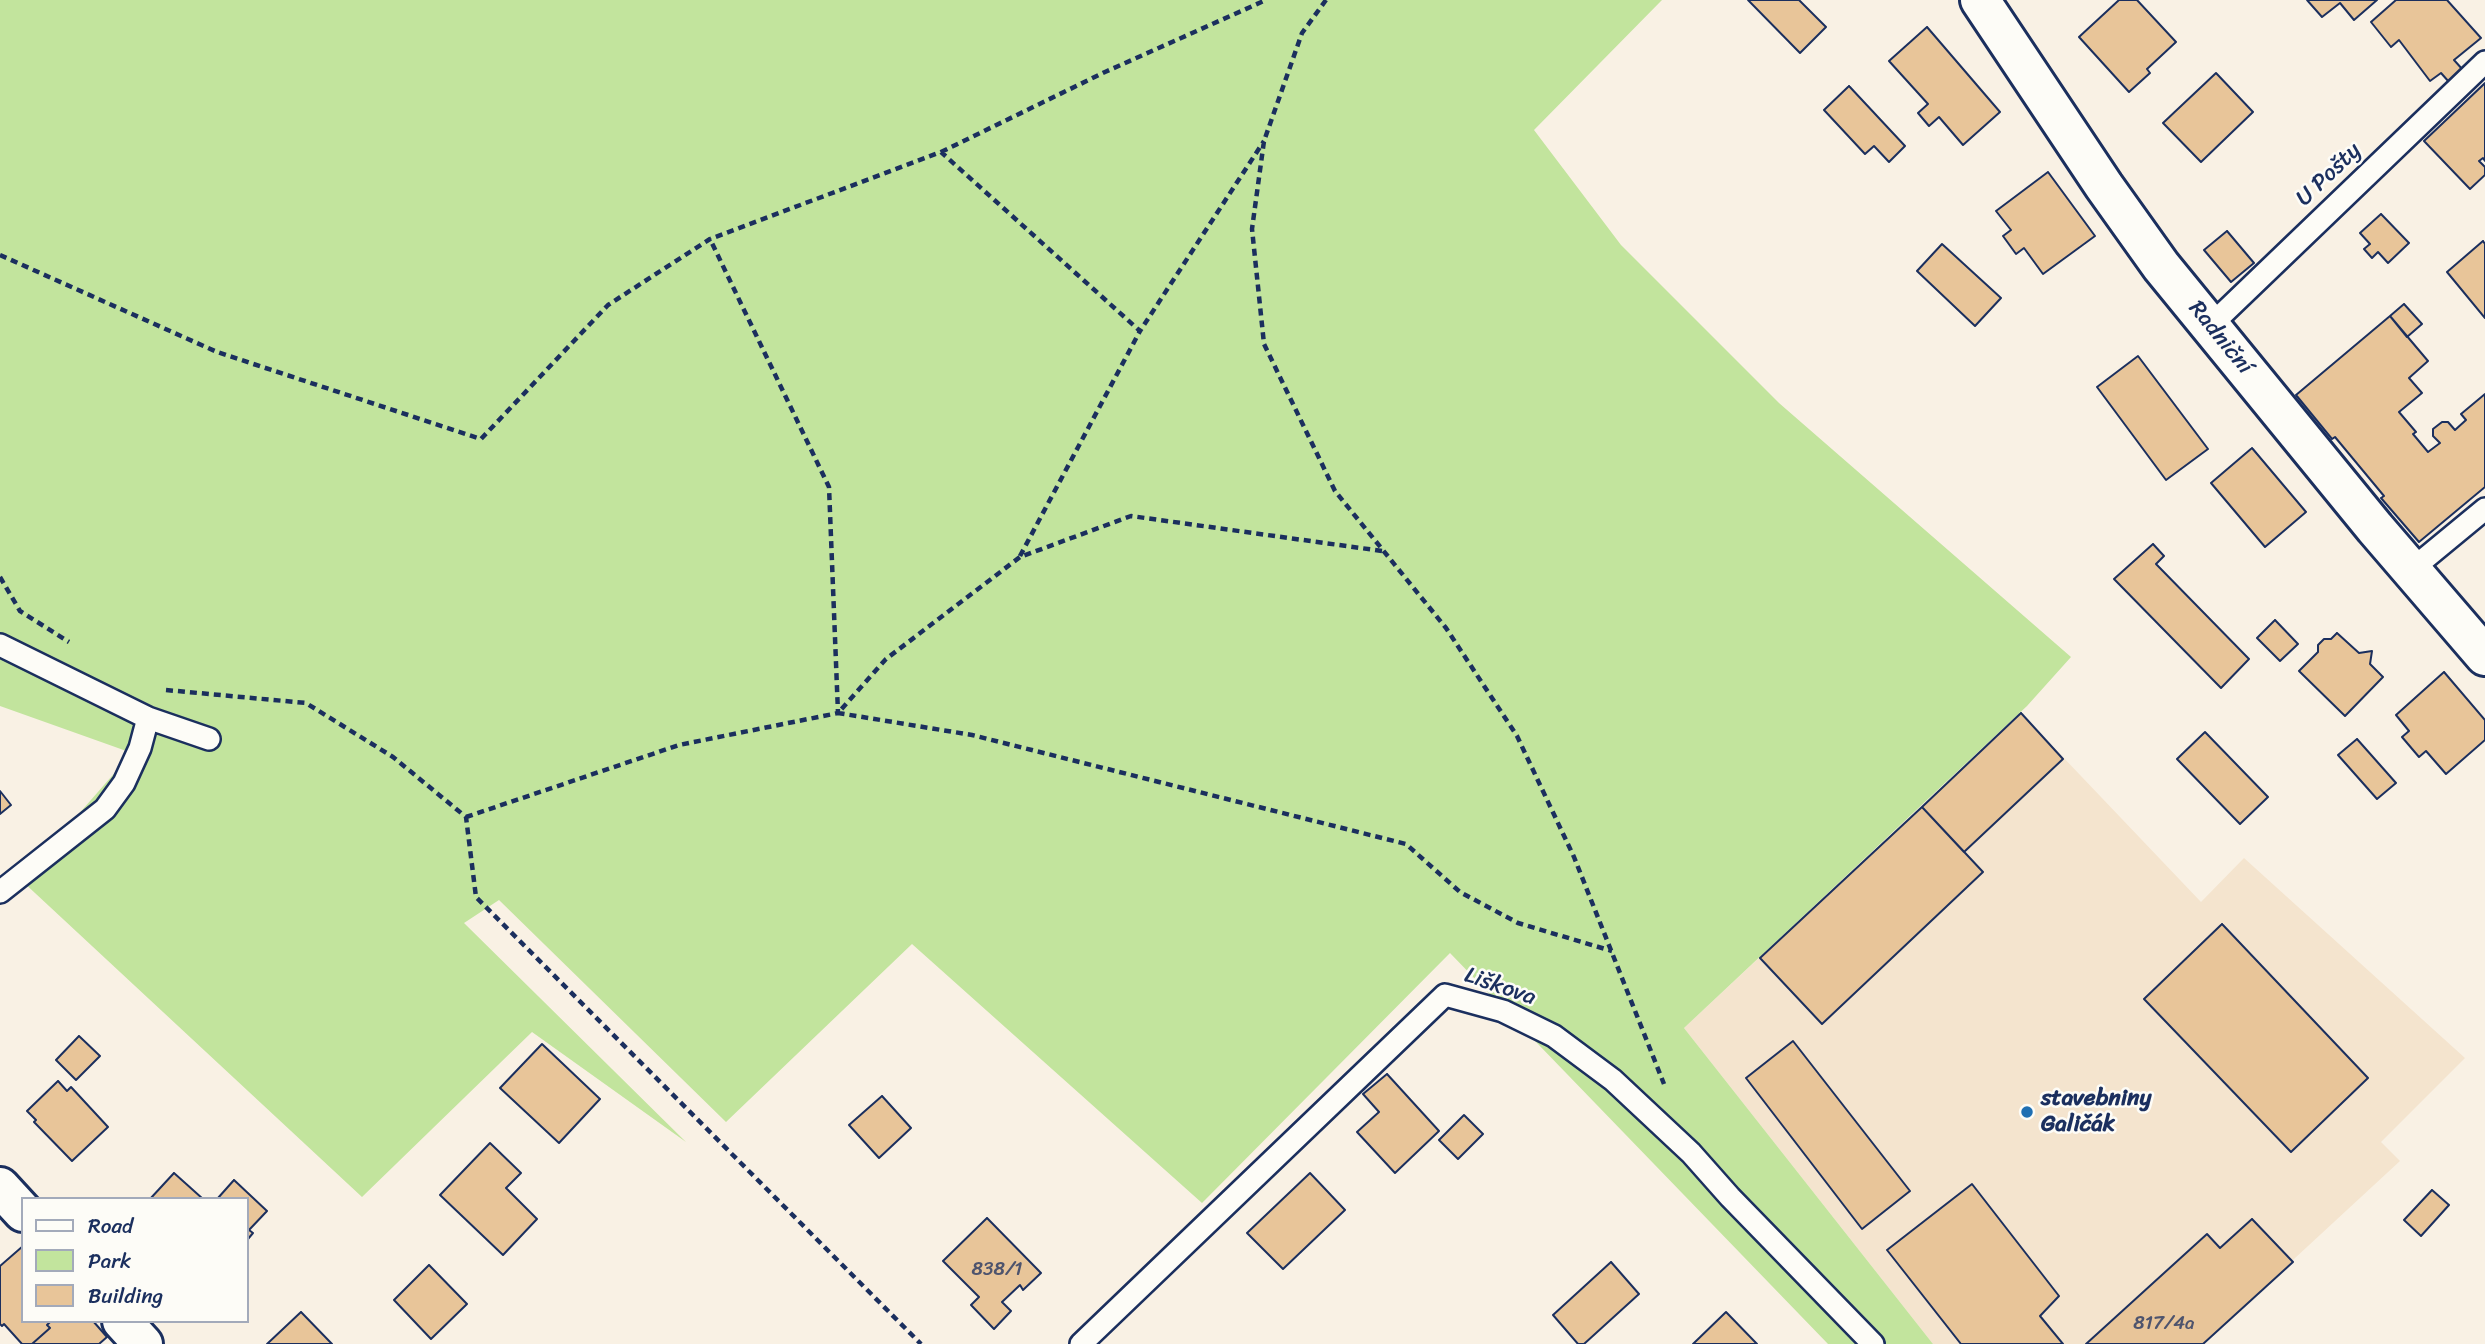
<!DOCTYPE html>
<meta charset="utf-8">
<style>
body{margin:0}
#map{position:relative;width:2485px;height:1344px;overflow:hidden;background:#f9f1e4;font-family:Sriracha,sans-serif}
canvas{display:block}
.legend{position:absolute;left:21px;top:1197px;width:228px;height:126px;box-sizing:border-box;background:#fdfcf7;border:2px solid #a3aaba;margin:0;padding:9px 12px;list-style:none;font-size:21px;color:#1b2f5e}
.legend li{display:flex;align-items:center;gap:14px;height:35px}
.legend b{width:35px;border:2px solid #a3aaba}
</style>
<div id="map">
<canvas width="2485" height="1344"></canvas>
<ul class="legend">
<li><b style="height:9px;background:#fdfcf7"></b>Road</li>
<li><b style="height:19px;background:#c2e49d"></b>Park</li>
<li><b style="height:19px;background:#e8c599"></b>Building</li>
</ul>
</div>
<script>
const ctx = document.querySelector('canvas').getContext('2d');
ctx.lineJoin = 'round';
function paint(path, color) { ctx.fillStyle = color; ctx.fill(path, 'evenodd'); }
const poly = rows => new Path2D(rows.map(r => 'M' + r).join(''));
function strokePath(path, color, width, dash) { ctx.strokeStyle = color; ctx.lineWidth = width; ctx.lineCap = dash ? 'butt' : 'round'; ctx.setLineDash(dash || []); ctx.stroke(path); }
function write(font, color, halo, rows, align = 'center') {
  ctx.font = font + ' Sriracha,sans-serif'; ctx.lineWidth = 5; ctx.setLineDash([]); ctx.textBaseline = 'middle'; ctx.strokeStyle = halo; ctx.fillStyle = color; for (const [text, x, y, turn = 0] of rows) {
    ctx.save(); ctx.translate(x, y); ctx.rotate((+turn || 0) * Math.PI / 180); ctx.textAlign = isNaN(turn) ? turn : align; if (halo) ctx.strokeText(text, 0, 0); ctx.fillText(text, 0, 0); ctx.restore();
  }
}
paint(poly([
 [2021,713,2201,902,2244,858,2465,1058,2381,1142,2400,1161,2202,1344,1933,1344,1684,1028]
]), '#f4e4ce');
paint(poly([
 [0,0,1662,0,1534,130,1621,245,1779,403,2071,657,2027,706,1684,1028,1933,1344,1828,1344,1450,953,1202,1203,912,944,726,1122,499,900,464,923,686,1142,532,1032,362,1197,21,880,132,753,0,706]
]), '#c2e49d');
const building = poly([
 [1748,0,1799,0,1826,27,1800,53,1748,0],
 [2119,0,2137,0,2176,42,2147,69,2150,73,2129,92,2079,37,2119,0],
 [2307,0,2377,0,2354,20,2340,3,2322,17,2307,0],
 [2396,0,2447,0,2481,38,2454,60,2463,70,2449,82,2441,73,2430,81,2399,40,2391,47,2371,22,2396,0],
 [1927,27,2000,112,1963,145,1939,117,1929,126,1918,113,1928,104,1889,61,1927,27],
 [2216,73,2253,112,2201,162,2163,123,2216,73],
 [2485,83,2485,161,2483,158,2479,161,2485,167,2485,175,2470,189,2424,141,2485,83],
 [1849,86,1905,146,1889,162,1874,146,1865,154,1824,110,1849,86],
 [2048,172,2095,236,2043,274,2024,248,2016,254,2003,236,2011,230,1996,211,2048,172],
 [2381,214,2409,243,2388,263,2378,252,2372,258,2364,249,2370,244,2360,233,2381,214],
 [2227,231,2254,263,2231,282,2204,250,2227,231],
 [2483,241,2485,244,2485,318,2447,272,2483,241],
 [1942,244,2001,298,1975,326,1917,271,1942,244],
 [2404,304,2422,324,2407,337,2390,316,2404,304],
 [2390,316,2428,361,2409,378,2422,393,2399,412,2416,432,2413,434,2428,452,2440,443,2433,436,2433,429,2442,422,2448,422,2455,430,2466,420,2461,414,2485,394,2485,487,2419,542,2381,498,2384,496,2335,437,2332,439,2296,395,2390,316],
 [2138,356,2208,449,2166,480,2097,387,2138,356],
 [2252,448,2306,512,2265,547,2211,483,2252,448],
 [2153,544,2164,556,2156,564,2249,659,2221,688,2114,579,2153,544],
 [2275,620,2298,644,2280,661,2257,638,2275,620],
 [2337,633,2359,653,2372,651,2370,664,2383,677,2345,716,2299,671,2318,652,2318,645,2324,639,2331,639,2337,633],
 [2444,672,2485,720,2485,740,2446,774,2426,751,2419,757,2402,737,2409,731,2396,715,2444,672],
 [2021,713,2063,759,1964,852,1922,807,2021,713],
 [2205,732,2268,797,2240,824,2177,759,2205,732],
 [2357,739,2396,783,2377,799,2338,755,2357,739],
 [0,791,11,805,0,814,0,791],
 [1922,807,1983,872,1822,1024,1760,958,1922,807],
 [2222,924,2368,1078,2291,1152,2144,999,2222,924],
 [79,1036,100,1056,76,1080,56,1060,79,1036],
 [1793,1041,1910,1191,1862,1229,1746,1078,1793,1041],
 [542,1044,600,1099,559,1143,500,1088,542,1044],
 [1387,1074,1439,1131,1395,1173,1357,1132,1379,1112,1363,1094,1387,1074],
 [58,1081,67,1091,71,1087,108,1127,72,1161,34,1122,36,1120,27,1111,58,1081],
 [882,1096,911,1128,879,1158,849,1125,882,1096],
 [1464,1115,1483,1134,1458,1159,1439,1140,1464,1115],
 [490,1143,521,1173,506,1188,537,1219,503,1255,440,1195,490,1143],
 [174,1173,203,1199,150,1199,174,1173],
 [1310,1173,1345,1210,1283,1269,1247,1233,1310,1173],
 [234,1180,267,1211,249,1230,253,1233,248,1239,247,1199,218,1198,234,1180],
 [1972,1184,2059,1296,2040,1316,2063,1344,1961,1344,1887,1250,1972,1184],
 [2432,1190,2449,1205,2421,1236,2404,1220,2432,1190],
 [987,1218,1041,1273,1023,1290,1020,1285,1002,1302,1011,1311,994,1329,971,1305,979,1297,943,1261,987,1218],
 [2252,1219,2293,1262,2203,1344,2086,1344,2207,1234,2220,1248,2252,1219],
 [23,1246,23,1321,51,1321,47,1325,50,1328,32,1344,22,1344,4,1324,2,1326,0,1324,0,1266,23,1246],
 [1611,1262,1639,1294,1584,1344,1578,1344,1553,1315,1611,1262],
 [429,1265,467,1304,431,1339,394,1300,429,1265],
 [301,1312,332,1344,267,1344,301,1312],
 [1726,1312,1757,1344,1693,1344,1726,1312],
 [51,1321,93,1321,107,1337,99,1344,32,1344,50,1328,47,1325,51,1321]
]);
paint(building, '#e8c599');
strokePath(building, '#1b2f5e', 2);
const lane = poly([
 [2210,326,2485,62],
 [2411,570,2485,509],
 [0,645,148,718],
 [0,892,105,809,124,783,140,748,148,718,209,739],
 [1081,1344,1445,995,1503,1011,1554,1036,1613,1080,1691,1153,1730,1197,1873,1344]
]);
const street = poly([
 [1980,0,2104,186,2161,266,2375,528,2485,656],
 [0,1187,23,1212],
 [122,1321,143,1344]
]);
strokePath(lane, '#1b2f5e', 26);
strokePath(street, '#1b2f5e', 44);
strokePath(poly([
 [1326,0,1302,33,1264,141,1252,229,1264,344,1335,491,1446,628,1517,736,1574,857,1664,1084],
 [941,152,1105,72,1266,0],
 [0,255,217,352,481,439,608,305,710,239,941,152,1140,331,1264,141],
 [1382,551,1131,516,1020,557,886,659,838,713,972,735,1406,844,1460,892,1518,923,1612,951],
 [1020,556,1140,331],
 [0,577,20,611,69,642],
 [166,690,306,703,393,757,466,817,476,897,921,1344],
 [466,817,679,745,838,713,829,487,710,239]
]), '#1b2f5e', 4.5, [7, 5]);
strokePath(lane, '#fdfcf7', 21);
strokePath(street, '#fdfcf7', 38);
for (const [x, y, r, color] of [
 [2027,1112,7,"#1f6fb2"]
]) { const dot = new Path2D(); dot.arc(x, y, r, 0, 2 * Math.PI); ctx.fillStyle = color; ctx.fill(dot); strokePath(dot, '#fdfcf7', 2.5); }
write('19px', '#4e546d', null, [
 ["838/1",997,1270],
 ["817/4a",2164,1324]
]);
write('23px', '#1b2f5e', '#fdfcf7', [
 ["U Pošty",2329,175,-44],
 ["Radniční",2220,338,51],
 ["Liškova",1500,987,19]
]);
write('bold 23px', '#1b2f5e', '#fdfcf7', [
 ["stavebniny",2041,1099],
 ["Galičák",2041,1125]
], 'left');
</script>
